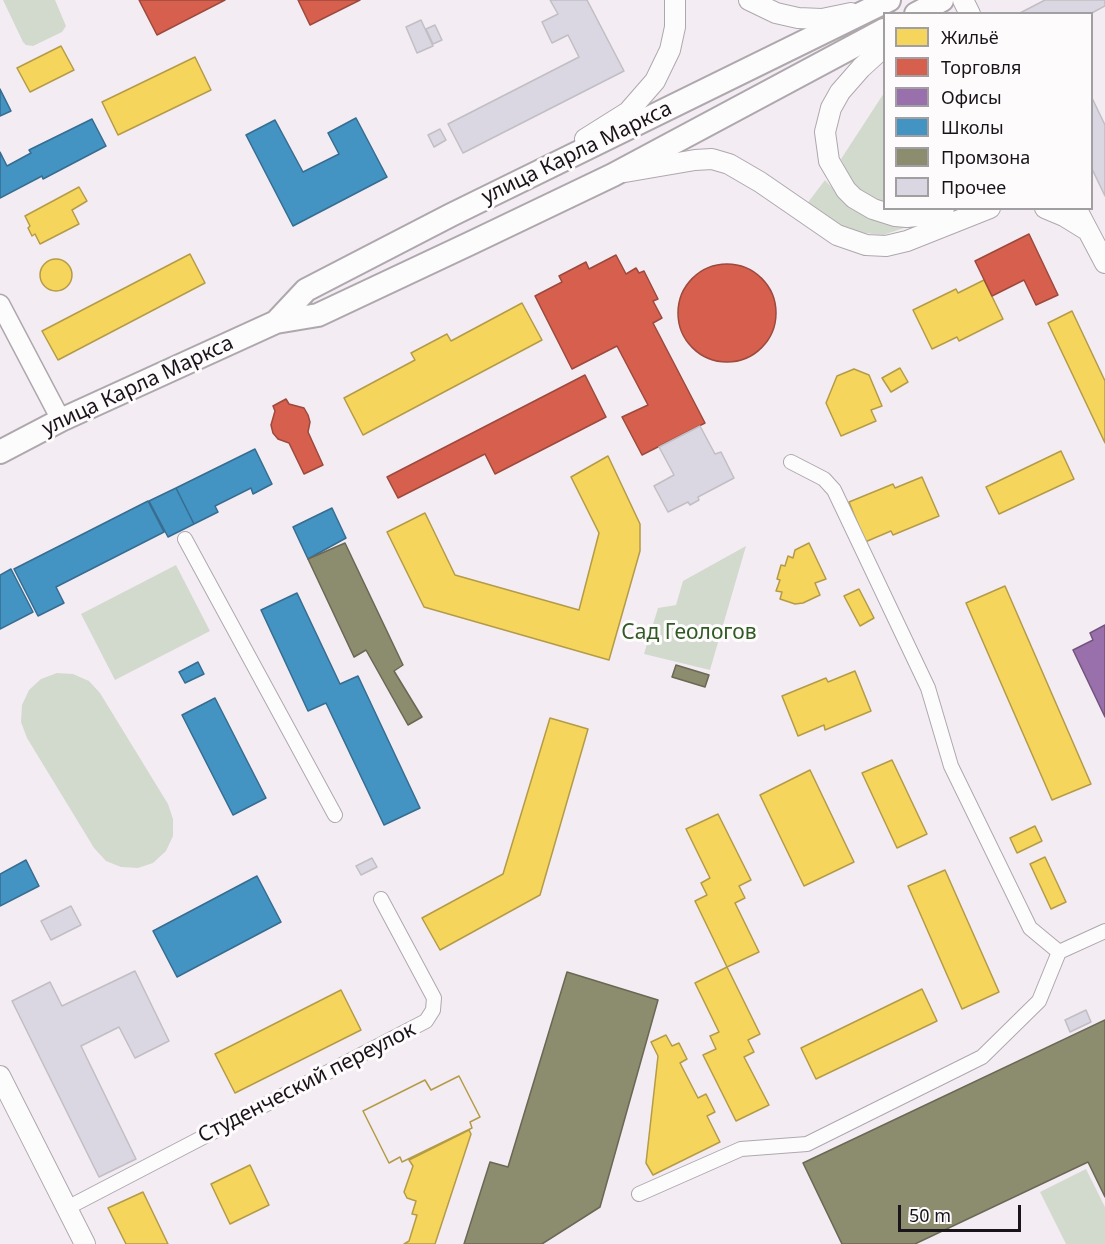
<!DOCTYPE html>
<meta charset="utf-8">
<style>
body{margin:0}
#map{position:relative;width:1105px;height:1244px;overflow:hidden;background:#f4ecf3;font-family:"Noto Sans",sans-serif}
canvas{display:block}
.legend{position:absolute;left:883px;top:12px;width:210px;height:198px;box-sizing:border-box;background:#fefbfd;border:2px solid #a29fa2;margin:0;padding:8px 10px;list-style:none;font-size:18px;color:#191419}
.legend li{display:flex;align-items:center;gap:12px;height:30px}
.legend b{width:30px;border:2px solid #a29fa2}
.scale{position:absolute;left:898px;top:1205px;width:123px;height:27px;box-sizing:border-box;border:3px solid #191419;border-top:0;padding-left:8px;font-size:18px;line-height:21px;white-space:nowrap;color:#191419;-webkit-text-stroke:4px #fefbfd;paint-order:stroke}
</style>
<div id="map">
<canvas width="1105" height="1244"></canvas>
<ul class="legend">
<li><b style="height:16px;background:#f6d55c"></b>Жильё</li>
<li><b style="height:16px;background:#d6604d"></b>Торговля</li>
<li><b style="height:16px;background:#9970ab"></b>Офисы</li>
<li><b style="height:16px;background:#4393c3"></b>Школы</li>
<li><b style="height:16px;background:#8c8c6e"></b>Промзона</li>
<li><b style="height:16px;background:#dad6e2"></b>Прочее</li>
</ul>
<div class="scale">50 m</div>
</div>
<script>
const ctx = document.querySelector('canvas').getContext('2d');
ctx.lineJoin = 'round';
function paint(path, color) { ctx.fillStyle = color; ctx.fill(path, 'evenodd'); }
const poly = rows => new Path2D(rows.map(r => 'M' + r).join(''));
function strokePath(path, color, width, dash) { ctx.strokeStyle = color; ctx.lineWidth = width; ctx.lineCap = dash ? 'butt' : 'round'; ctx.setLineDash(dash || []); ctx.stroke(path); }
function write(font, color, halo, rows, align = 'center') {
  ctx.font = font + ' "Noto Sans",sans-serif'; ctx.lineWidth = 6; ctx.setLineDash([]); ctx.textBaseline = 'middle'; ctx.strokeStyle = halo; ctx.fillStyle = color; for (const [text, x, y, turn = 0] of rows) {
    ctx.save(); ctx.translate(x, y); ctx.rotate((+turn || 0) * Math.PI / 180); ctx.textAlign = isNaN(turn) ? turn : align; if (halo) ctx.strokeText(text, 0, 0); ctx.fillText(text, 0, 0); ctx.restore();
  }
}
paint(poly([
 [3,0,55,0,66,26,62,32,33,46,26,45,23,42],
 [884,93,884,204,876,200,861,190,852,181,841,159],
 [825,180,845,202,916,224,883,235,856,232,840,226,806,205],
 [746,546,710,670,644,654,658,608,676,605,683,581],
 [176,565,210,631,115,680,81,614],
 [57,673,73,674,89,681,100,693,168,804,173,819,173,836,166,851,153,863,138,868,121,867,106,861,94,848,27,738,21,722,22,705,29,690,41,679],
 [1086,1169,1105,1207,1105,1244,1066,1244,1040,1192]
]), '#d2dace');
const homes = poly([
 [61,46,74,70,30,92,17,68,61,46],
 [195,57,211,90,118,135,102,102,195,57],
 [79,187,87,201,72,210,79,224,40,244,35,234,32,236,28,228,30,226,25,216,79,187],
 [190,254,205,283,58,360,42,331,190,254],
 '40 275a16 16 0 1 1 32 0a16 16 0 1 1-32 0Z',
 [984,280,1003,319,959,341,957,337,932,349,913,310,956,289,958,293,984,280],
 [522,303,542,340,363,435,344,398,415,360,411,353,447,334,451,341,522,303],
 [1072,311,1105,381,1105,443,1048,323,1072,311],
 [900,368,908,382,891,392,882,378,900,368],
 [854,369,869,375,882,406,871,410,876,421,841,436,826,403,837,376,854,369],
 [1061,451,1074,479,999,514,986,487,1061,451],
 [608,456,640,524,640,551,609,660,424,607,387,532,425,513,455,575,579,610,599,533,571,477,608,456],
 [922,477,939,516,893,535,891,531,865,542,849,502,893,484,895,488,922,477],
 [809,543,826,579,815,583,820,595,803,603,795,604,780,599,782,592,776,591,780,580,777,579,781,565,785,566,788,556,793,558,795,550,809,543],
 [1005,586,1091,784,1052,800,966,603,1005,586],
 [859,589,874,618,860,626,844,596,859,589],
 [855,671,871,711,825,730,824,725,798,736,782,696,826,678,828,682,855,671],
 [550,718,588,729,540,895,440,950,422,918,503,874,550,718],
 [892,760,927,834,897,848,862,773,892,760],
 [810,770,854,862,804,886,760,795,810,770],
 [718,814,751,880,739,886,745,898,735,903,759,952,727,967,695,901,707,895,701,883,710,878,686,829,718,814],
 [1035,826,1042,841,1017,853,1010,838,1035,826],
 [1045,857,1066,902,1051,909,1030,864,1045,857],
 [945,870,999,992,962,1009,908,886,945,870],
 [727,967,760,1034,748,1040,754,1052,744,1057,769,1105,736,1121,703,1055,716,1049,710,1036,719,1032,695,983,727,967],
 [922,989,937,1021,816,1079,801,1048,922,989],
 [341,990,361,1030,235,1093,215,1054,341,990],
 [666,1035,672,1046,679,1043,687,1059,680,1063,698,1098,706,1094,715,1112,707,1116,720,1142,653,1175,646,1163,658,1056,651,1042,666,1035],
 [459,1076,480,1117,470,1122,472,1128,402,1162,400,1157,389,1163,363,1111,425,1080,431,1090,459,1076],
 [459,1076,480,1117,470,1122,472,1128,402,1162,400,1157,389,1163,363,1111,425,1080,431,1090,459,1076],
 [469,1130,471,1134,435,1244,404,1244,409,1241,417,1215,412,1214,416,1201,407,1198,404,1192,413,1166,409,1160,469,1130],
 [250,1165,269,1205,230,1224,211,1184,250,1165],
 [143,1192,168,1244,126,1244,108,1208,143,1192]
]);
paint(homes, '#f6d55c');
strokePath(homes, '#b49b48', 1.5);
const shops = poly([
 [139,0,225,0,157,35,139,0],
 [298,0,360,0,310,25,298,0],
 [1029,234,1058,295,1036,305,1024,280,992,296,975,261,1029,234],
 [616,255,626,274,636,268,639,273,644,271,658,299,653,301,662,318,653,323,705,423,642,455,622,417,648,405,617,346,572,369,535,296,562,282,559,276,586,262,589,269,616,255],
 '678 313a49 49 0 1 1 98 0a49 49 0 1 1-98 0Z',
 [585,375,606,417,495,474,485,454,398,498,387,477,585,375],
 [286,399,289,404,304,408,308,415,310,422,308,432,323,465,304,474,289,443,278,439,273,433,271,425,275,411,273,406,286,399]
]);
paint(shops, '#d6604d');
strokePath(shops, '#9d493d', 1.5);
const offices = poly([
 [1105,625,1105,717,1073,650,1093,640,1090,633,1105,625]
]);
paint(offices, '#9970ab');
strokePath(offices, '#73547f', 1.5);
const schools = poly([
 [0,89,11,111,0,116,0,89],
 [356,118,387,177,293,226,246,135,275,120,303,172,339,154,328,133,356,118],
 [92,119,106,146,43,179,42,176,0,198,0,152,7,166,31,153,29,150,92,119],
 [255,449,272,484,253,494,251,488,215,506,218,512,194,524,176,488,255,449],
 [176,488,194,524,168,537,149,501,176,488],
 [148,501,164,532,56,587,64,603,38,616,14,569,148,501],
 [332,508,346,538,308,559,293,527,332,508],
 [11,569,33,612,0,629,0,575,11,569],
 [297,593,340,684,358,676,420,808,384,825,326,703,308,711,261,610,297,593],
 [198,662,204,674,185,683,179,672,198,662],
 [215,698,266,798,233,815,182,715,215,698],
 [26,860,39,886,0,906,0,874,26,860],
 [257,876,281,922,177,977,153,931,257,876]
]);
paint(schools, '#4393c3');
strokePath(schools, '#366d90', 1.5);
const industry = poly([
 [345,543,403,665,394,671,422,717,408,725,366,650,354,657,308,559,345,543],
 [676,665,709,675,705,687,672,677,676,665],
 [567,972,658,1000,600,1207,542,1244,464,1244,490,1162,508,1167,567,972],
 [1105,1020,1105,1197,1088,1162,915,1244,842,1244,803,1163,1105,1020]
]);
paint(industry, '#8c8c6e');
strokePath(industry, '#6a6854', 1.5);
const building = poly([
 [550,0,587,0,624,71,463,153,448,124,579,57,568,35,552,43,542,22,558,14,550,0],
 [1045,0,1105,0,1105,6,1090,14,1018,14,1045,0],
 [421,20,433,46,417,53,406,27,421,20],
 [435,25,442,40,433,44,426,29,435,25],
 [1092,98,1105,125,1105,196,1092,169,1092,98],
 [440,129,446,140,434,147,428,135,440,129],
 [700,426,715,454,721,452,734,478,698,497,699,500,690,505,688,502,668,512,654,486,674,475,659,447,700,426],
 [372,858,377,867,361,875,356,866,372,858],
 [71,906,81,925,51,940,41,921,71,906],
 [135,971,169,1041,135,1058,119,1027,81,1046,136,1159,99,1177,12,1001,50,982,62,1006,135,971],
 [1086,1010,1091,1022,1070,1032,1065,1020,1086,1010]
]);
paint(building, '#dad6e2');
strokePath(building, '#c1bec4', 1.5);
const minor = poly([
 [791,462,824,479,834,490,928,688,951,766,1030,928,1059,952],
 [185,539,335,815],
 [639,1194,741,1149,807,1144,982,1057,1039,1001,1059,952,1105,931],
 [67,1208,426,1021,433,1010,434,998,381,899]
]);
const tertiary = poly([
 [0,304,61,420]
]);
const secondary = poly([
 [749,0,776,13,798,18,822,19,851,13],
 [963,0,970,14],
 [884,47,861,68,840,92,831,108,825,132,829,161,846,190,854,198,873,209,895,216,907,217,926,215,944,208],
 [585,139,628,112,655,81,670,50,675,27,675,0],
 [625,172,695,160,712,159,729,164,760,182,837,235,866,245,886,246,907,241,990,208],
 [1045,208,1064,216,1085,229],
 [1076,208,1105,263],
 [0,1076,85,1244]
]);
const primary = poly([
 [916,14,942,0],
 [276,322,306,290,451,215,889,0],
 [0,452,61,420,276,322,318,315,471,243,613,175,884,30]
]);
strokePath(minor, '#aea8ad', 16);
strokePath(tertiary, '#aea8ad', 21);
strokePath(secondary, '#aea8ad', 22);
strokePath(primary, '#aea8ad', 26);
strokePath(minor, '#fdfcfd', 14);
strokePath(tertiary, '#fdfcfd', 18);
strokePath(secondary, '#fdfcfd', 20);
strokePath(primary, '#fdfcfd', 22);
write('21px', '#191419', '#fefbfd', [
 ["улица Карла Маркса",577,153,-26],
 ["улица Карла Маркса",138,386,-25],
 ["Студенческий переулок",307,1083,-27]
]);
write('21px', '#305a24', '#fefbfd', [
 ["Сад Геологов",689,633]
]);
</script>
